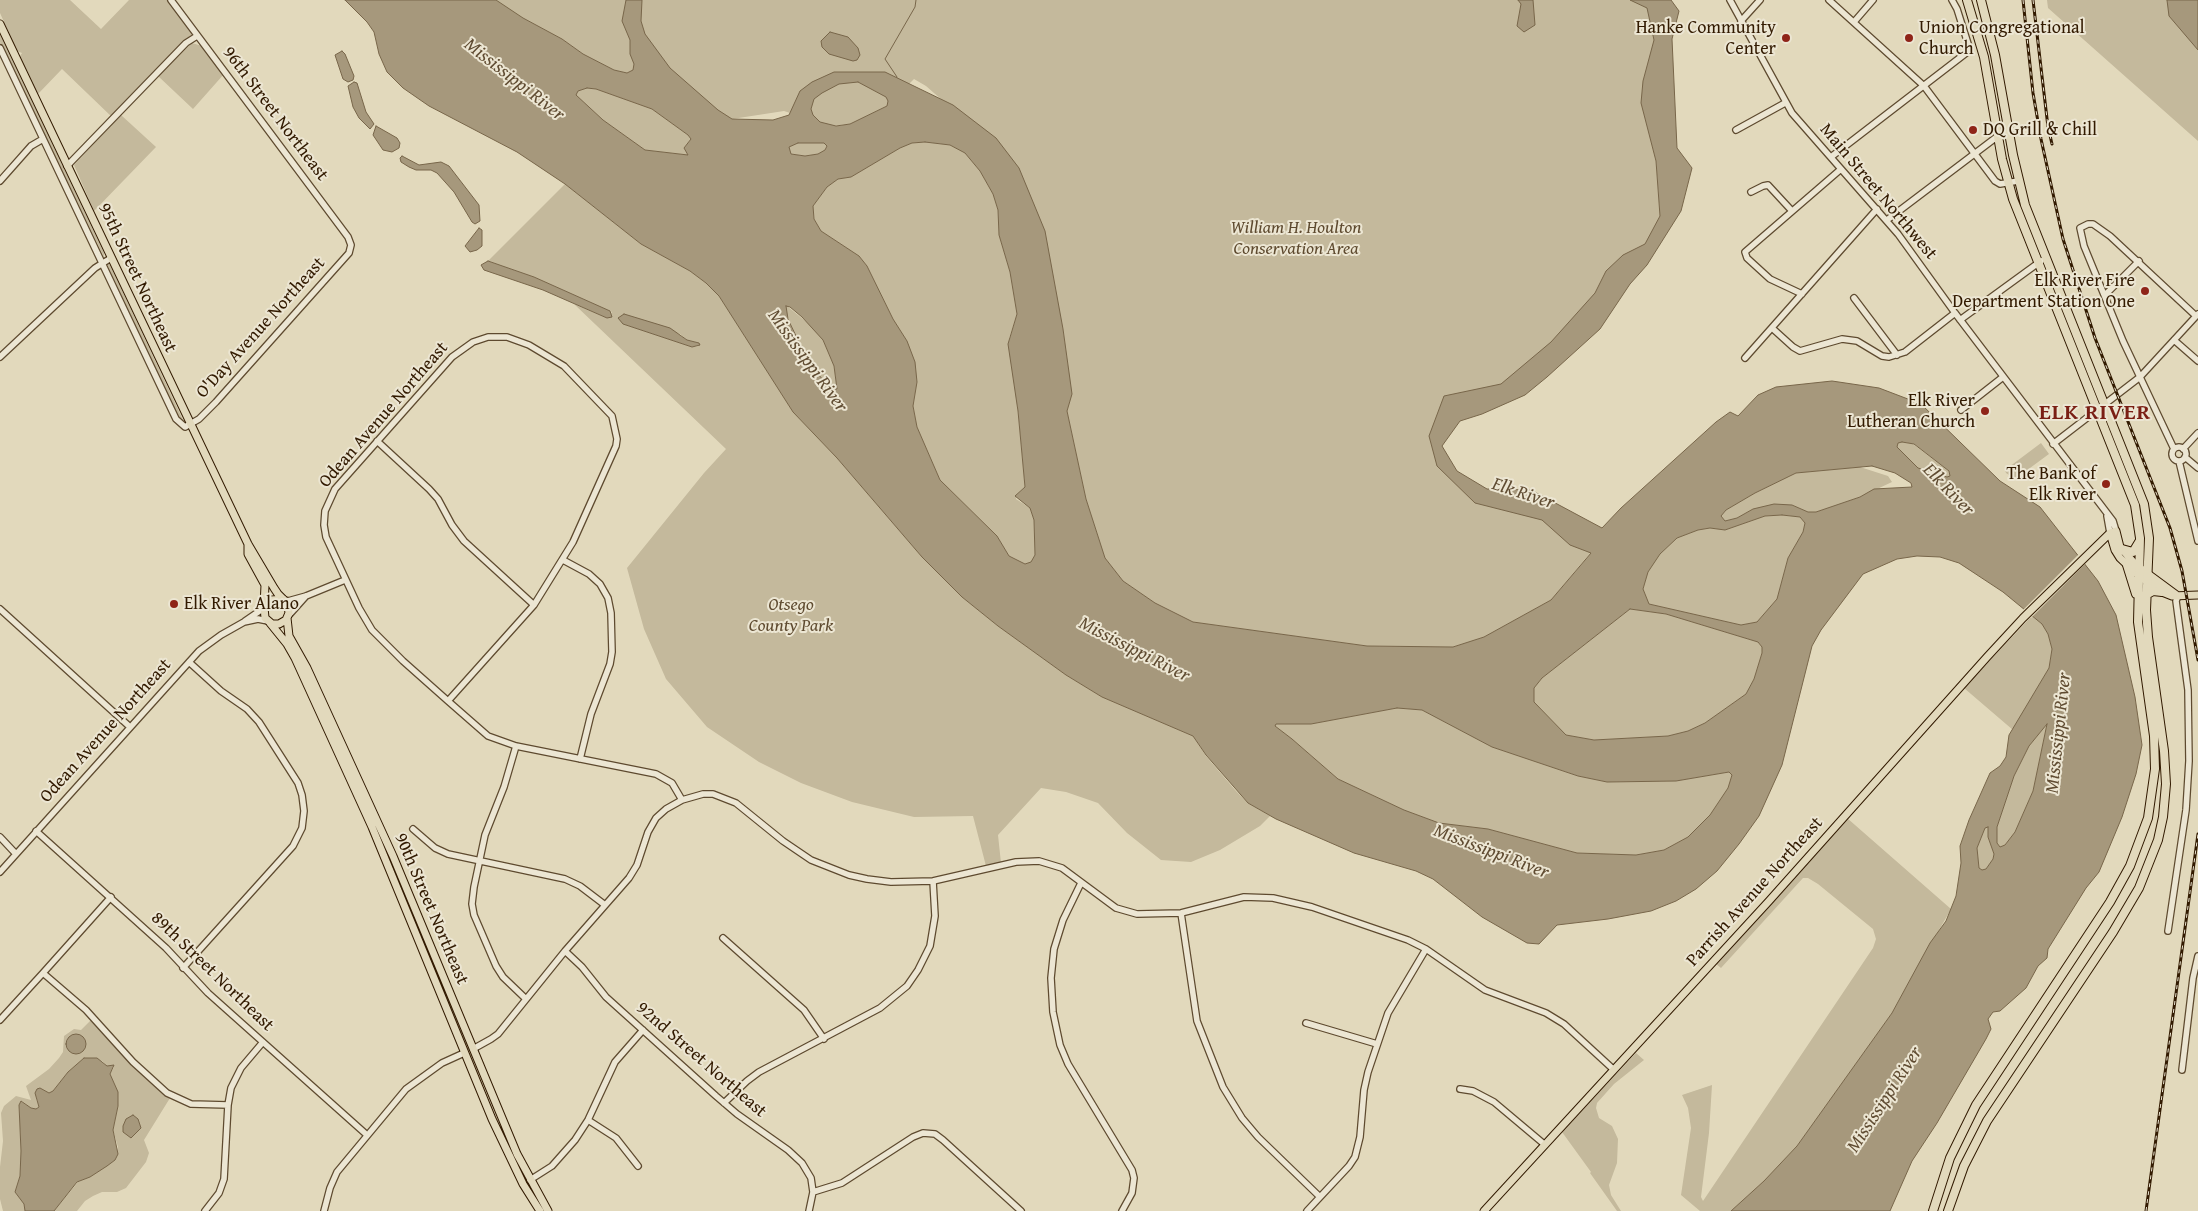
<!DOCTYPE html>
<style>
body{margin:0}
canvas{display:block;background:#e2d9bc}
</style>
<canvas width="2198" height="1211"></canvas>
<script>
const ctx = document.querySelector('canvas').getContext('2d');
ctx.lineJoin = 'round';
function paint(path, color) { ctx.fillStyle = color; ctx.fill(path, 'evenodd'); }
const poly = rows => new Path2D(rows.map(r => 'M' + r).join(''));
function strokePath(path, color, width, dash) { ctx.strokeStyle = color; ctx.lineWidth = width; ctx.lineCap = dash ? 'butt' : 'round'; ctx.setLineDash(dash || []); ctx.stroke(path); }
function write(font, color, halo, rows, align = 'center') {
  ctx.font = font + ' "Gentium Book Plus",serif'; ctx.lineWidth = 4; ctx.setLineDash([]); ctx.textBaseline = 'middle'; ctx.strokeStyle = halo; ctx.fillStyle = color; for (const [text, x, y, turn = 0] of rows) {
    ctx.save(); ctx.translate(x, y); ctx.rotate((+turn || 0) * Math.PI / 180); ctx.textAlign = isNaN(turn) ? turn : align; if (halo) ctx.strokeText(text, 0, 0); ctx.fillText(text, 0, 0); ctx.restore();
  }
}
paint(poly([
 [0,0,70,0,101,29,129,0,170,0,193,33,113,118,62,69,38,94,20,56,22,53,17,51,0,13],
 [496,0,1648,0,1666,12,1653,148,1656,161,1660,216,1653,249,1539,371,1450,419,1438,446,1455,473,1485,500,1535,513,1591,552,1551,600,1484,637,1453,647,1367,646,1193,622,1155,603,1123,581,1105,558,1086,499,1067,411,1071,396,1063,329,953,105,942,100,926,86,914,79,887,106,850,124,830,126,784,111,732,119,634,66,633,70,627,73,614,70,583,54,562,39,523,18],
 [2047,0,2198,0,2198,141,2048,8],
 [0,33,104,253,104,257,0,42],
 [192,43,202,46,224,74,193,109,158,76],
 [587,88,596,89,652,109,688,135,691,139,684,148,688,155,645,150,603,120,576,95,576,92,578,91],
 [121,115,156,147,94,211,74,165],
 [926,142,950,145,965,153,980,171,993,194,998,210,999,235,1010,272,1017,314,1009,339,1018,411,1025,487,1017,494,1016,499,1030,508,1034,520,1035,555,1032,562,1025,564,1009,556,997,536,940,480,917,427,913,406,917,382,907,341,893,319,867,266,859,256,821,231,814,219,813,206,827,187,838,179,851,177,900,148,912,143],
 [798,143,825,143,827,146,825,150,819,154,805,156,791,154,788,151,789,147],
 [565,184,641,244,690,271,706,283,719,296,793,412,837,458,922,557,962,597,998,626,1066,675,1102,697,1193,736,1206,756,1236,791,1248,803,1270,816,1260,826,1220,850,1191,862,1161,860,1127,833,1098,803,1066,792,1041,788,998,835,1001,863,986,866,973,816,914,817,852,802,801,783,759,762,707,727,666,679,644,629,627,568,704,473,726,449,574,304,607,318,612,312,534,277,488,261],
 [623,324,680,334,687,340,699,343,699,346,692,347],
 [107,264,110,265,184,422,177,416],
 [787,306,814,328,823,340,834,366,837,389,833,389,828,386,809,363,785,311,785,307],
 [1902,442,1913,444,1949,471,1950,476,1947,477,1918,468,1897,447,1898,443],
 [2041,443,2049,454,2015,479,2006,473,2005,470],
 [1860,467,1888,476,1892,482,1860,497,1816,512,1808,512,1792,505,1753,509,1737,518,1725,521,1721,516,1726,510,1755,493,1796,473],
 [1783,515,1800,517,1805,523,1803,532,1788,558,1777,599,1757,622,1741,625,1649,604,1643,589,1648,572,1660,554,1677,538,1698,530,1710,528,1725,530,1765,516],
 [1630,609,1666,614,1758,642,1762,647,1762,653,1754,679,1746,694,1705,723,1688,731,1668,736,1594,740,1566,735,1534,702,1534,688,1542,678],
 [2032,616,2042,624,2048,634,2052,649,2049,668,2013,730,1964,688],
 [1397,708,1422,710,1492,747,1578,776,1607,782,1676,781,1729,772,1732,775,1728,788,1710,815,1688,837,1664,850,1636,855,1577,853,1488,829,1439,823,1404,810,1338,779,1292,739,1275,726,1275,724,1311,724],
 [2047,724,2033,791,2015,832,2005,845,2000,847,1997,843,1997,827,2014,776,2029,746],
 [1847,818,1951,909,1892,1013,1797,1146,1764,1181,1731,1211,1700,1211,1681,1195,1691,1128,1688,1108,1682,1095,1712,1085,1709,1133,1701,1197,1703,1201,1873,948,1876,939,1873,929,1818,884,1808,878,1803,878,1721,968,1716,964],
 [1988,827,1988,837,1994,854,1993,859,1986,869,1982,870,1979,868,1977,848,1985,828],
 [91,1020,131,1063,170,1098,144,1140,149,1153,146,1162,126,1188,117,1192,102,1192,93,1196,85,1201,77,1211,54,1211,78,1182,90,1177,115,1160,118,1147,113,1130,118,1106,115,1085,110,1074,114,1067,107,1066,102,1061,84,1058,68,1072,53,1091,49,1093,40,1088,36,1098,39,1106,36,1109,31,1108,22,1101,19,1105,21,1151,20,1176,15,1192,24,1204,25,1211,3,1211,0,1199,0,1167,3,1141,1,1113,4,1106,16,1096,31,1100,26,1086,49,1069,59,1058,63,1052,64,1036,74,1029,81,1030],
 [1636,1053,1644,1060,1614,1084,1597,1103,1596,1108,1599,1118,1612,1126,1618,1139,1617,1163,1609,1185,1611,1195,1621,1211,1617,1211,1590,1173,1591,1172,1562,1132]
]), '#c4b99c');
const water = poly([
 [345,0,496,0,523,18,562,39,583,54,614,70,627,73,633,70,634,64,630,54,630,40,622,21,626,0,642,0,641,21,645,34,670,68,718,110,732,119,773,120,789,115,800,91,812,82,834,72,885,72,953,105,996,138,1019,168,1045,231,1063,329,1072,394,1067,411,1086,499,1105,558,1123,581,1155,603,1193,622,1367,646,1453,647,1484,637,1551,600,1591,553,1570,545,1542,520,1475,503,1437,466,1429,436,1444,396,1501,384,1551,342,1595,293,1606,271,1623,255,1645,244,1660,216,1656,161,1641,103,1643,81,1654,40,1647,8,1630,0,1671,0,1679,11,1672,39,1677,148,1692,168,1681,211,1647,265,1630,284,1600,329,1547,377,1525,395,1482,414,1460,421,1442,446,1457,471,1487,489,1531,490,1602,528,1621,508,1716,422,1730,412,1738,416,1758,395,1776,387,1832,381,1879,388,1921,404,2000,481,2040,507,2098,581,2116,615,2135,697,2142,745,2136,774,2122,817,2099,872,2086,888,2048,949,2047,958,2038,966,2026,988,2000,1011,1993,1012,1988,1019,1991,1029,1986,1039,1937,1123,1912,1161,1890,1211,1731,1211,1764,1181,1797,1146,1892,1013,1930,943,1946,921,1956,896,1961,863,1960,846,1969,820,1990,773,2000,766,2006,757,2009,735,2049,668,2052,649,2048,634,2042,624,2003,592,1959,563,1940,557,1917,556,1897,559,1863,574,1821,630,1812,646,1782,765,1759,816,1739,844,1717,871,1696,889,1676,901,1651,911,1608,919,1557,925,1539,944,1527,943,1482,917,1433,879,1416,871,1354,853,1276,819,1248,803,1206,755,1193,736,1102,697,1066,675,998,626,962,597,922,557,837,458,793,412,719,296,706,283,690,271,641,244,565,184,517,152,429,106,403,88,387,72,379,54,374,32,367,22,345,0],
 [858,82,886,97,888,101,887,106,850,124,836,126,820,122,813,115,811,109,814,99,822,93,839,84,858,82],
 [587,88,596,89,652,109,688,135,691,139,684,148,688,155,645,150,603,120,576,95,578,91,587,88],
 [925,142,950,145,965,153,980,171,993,194,998,210,999,235,1010,272,1017,314,1008,344,1018,411,1025,487,1015,496,1030,508,1034,520,1035,555,1031,562,1025,564,1009,556,997,536,940,480,917,427,913,406,917,382,915,362,907,341,893,319,867,266,859,256,821,231,814,219,813,206,827,187,838,179,851,177,900,148,912,143,925,142],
 [798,143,824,143,827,146,825,150,818,154,805,156,791,154,789,147,798,143],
 [786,306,790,307,802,317,823,340,834,366,837,389,832,389,828,386,809,363,788,319,786,306],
 [1902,442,1914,444,1949,471,1950,476,1947,477,1918,468,1897,447,1898,443,1902,442],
 [1872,466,1895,473,1911,483,1912,487,1874,489,1860,497,1816,512,1808,512,1792,505,1774,504,1753,509,1737,518,1725,521,1721,516,1726,510,1755,493,1796,473,1872,466],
 [1782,515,1800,517,1805,523,1803,532,1788,558,1777,599,1757,622,1741,625,1649,604,1643,589,1648,572,1660,554,1677,538,1698,530,1710,528,1725,530,1765,516,1782,515],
 [1630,609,1666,614,1758,642,1762,647,1762,653,1754,679,1746,694,1705,723,1688,731,1668,736,1594,740,1566,735,1534,702,1534,688,1542,678,1630,609],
 [1397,708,1422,710,1492,747,1578,776,1607,782,1676,781,1729,772,1732,775,1728,788,1710,815,1688,837,1664,850,1636,855,1577,853,1488,829,1439,823,1404,810,1338,779,1292,739,1275,726,1276,724,1311,724,1397,708],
 [2047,724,2033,791,2015,832,2005,845,2000,847,1997,843,1997,827,2014,776,2029,746,2047,724],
 [1988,827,1988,837,1994,854,1993,859,1986,869,1982,870,1979,868,1977,848,1985,828,1988,827],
 [1518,0,1533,0,1535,25,1524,32,1517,26,1521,4,1518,0],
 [2167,0,2198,0,2198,50,2169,16,2167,0],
 [830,32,848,37,858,48,860,55,857,60,853,61,829,54,822,47,821,41,830,32],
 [342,51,345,54,354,76,353,80,348,82,343,79,335,55,342,51],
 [354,82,357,83,366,112,374,124,370,129,359,118,353,107,348,86,354,82],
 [376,126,397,138,400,143,399,148,392,152,383,150,373,135,376,126],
 [402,156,419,165,441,162,449,166,479,205,480,221,475,224,472,222,454,192,437,173,431,170,416,170,409,167,401,162,400,158,402,156],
 [479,228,482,230,482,246,477,250,470,252,465,246,479,228],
 [488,261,534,277,610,311,612,317,607,318,543,290,484,270,481,265,488,261],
 [624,314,670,328,687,340,699,343,700,345,692,347,623,324,618,318,624,314],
 '66 1044a10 10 0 1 1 20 0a10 10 0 1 1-20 0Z',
 [84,1058,97,1058,107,1066,114,1065,110,1074,118,1092,118,1106,113,1130,118,1154,115,1160,107,1166,90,1177,77,1182,54,1211,25,1211,24,1204,15,1192,20,1176,21,1151,19,1105,21,1101,31,1108,36,1109,39,1107,35,1093,37,1089,40,1088,49,1093,53,1091,68,1072,84,1058],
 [133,1115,138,1119,141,1128,131,1138,123,1132,123,1126,126,1119,133,1115]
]);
paint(water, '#a6987c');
strokePath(water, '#78664a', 1);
paint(poly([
 [2080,553,2087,562,2031,618,2022,611]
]), '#e2d9bc');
strokePath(poly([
 [897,77,885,59,915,7,916,0]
]), '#78664a', 1);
const minor = poly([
 [1730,0,1792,113,1898,234,1955,313,2113,521,2116,531],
 [1829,0,1924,86,1995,181,2000,184,2018,181],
 [1741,21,1760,0],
 [1854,22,1873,0],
 [0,48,176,419,185,427,199,419,216,402,349,253,351,245,348,237,171,0],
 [1736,130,1785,103],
 [1831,157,1970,50,1957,9,1952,0],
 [67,166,186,43,197,36],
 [0,181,31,146,43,139],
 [1751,192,1763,186,1768,185,1792,211],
 [1887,220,1998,136],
 [1802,294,1770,279,1747,258,1745,252,1841,169],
 [2105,295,2139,261],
 [1854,298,1897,355],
 [1960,320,2041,261],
 [1772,328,1793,347,1800,351,1842,339,1857,341,1882,356,1889,357,1905,352,1955,313],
 [2174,340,2198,361],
 [0,357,95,268,111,258],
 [1745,358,1877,209],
 [1961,410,2003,377],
 [377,441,429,489,438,499,452,525,464,541,534,605],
 [2053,444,2140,377,2198,314],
 '2172 454a7 7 0 1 1 14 0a7 7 0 1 1-14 0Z',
 [2174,449,2123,341,2084,246,2080,228,2088,224,2093,224,2110,236,2196,316],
 [2183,449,2198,433],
 [2185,457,2198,468],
 [2179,461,2198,541],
 [2107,516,2110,533],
 [563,560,589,574,600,584,608,598,611,613,612,652,610,664,591,714,580,759],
 [283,599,288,601,306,596,345,580],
 [0,609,130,727],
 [289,615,306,596],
 [245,621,264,608],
 [448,701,534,605,573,542,616,446,617,439,612,416,564,366,529,345,507,337,488,337,473,342,452,357,335,489,325,511,324,525,326,537,359,608,372,630,403,661,448,701,488,736,516,746,656,774,672,783,682,800],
 [516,746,504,787,485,835,474,887,472,904,474,915,496,966,503,977,526,999],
 [413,829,435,848,448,854,565,879,580,886,605,905],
 [36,831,166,948,208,993,367,1135],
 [0,837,16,854],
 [0,872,199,651,221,635,244,622,258,619,268,621],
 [1081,883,1063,920,1054,949,1051,978,1053,1012,1060,1045,1068,1064,1132,1170,1134,1178,1132,1193,1122,1211],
 [1181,913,1197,1021,1223,1087,1242,1118,1258,1137,1320,1197],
 [2168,931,2186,810,2189,761,2188,690,2176,601,2178,596],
 [723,938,804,1010,824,1039],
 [565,951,582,967,606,997,716,1096,737,1114,788,1150,802,1163,811,1178,813,1192],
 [183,968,293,846,302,828,304,811,302,795,298,783,259,722,247,709,221,691,189,662],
 [43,973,111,897],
 [0,1020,43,973,86,1010,133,1062,167,1093,191,1104,228,1105],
 [1306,1023,1377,1044],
 [473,1049,491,1039,498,1034,565,951,629,878,637,865,648,832,656,818,666,809,682,800,703,794,713,794,736,803,783,841,811,860,849,875,867,879,891,882,933,881,1016,862,1039,861,1062,868,1116,908,1137,914,1181,913,1244,897,1273,898,1312,907,1408,940,1426,949,1485,990,1546,1013,1564,1024,1613,1069],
 [2182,1070,2193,978,2198,956],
 [1460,1089,1473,1091,1494,1102,1544,1144],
 [724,1103,747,1081,759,1072,880,1008,907,986,918,970,930,946,935,916,933,881],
 [588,1120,616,1138,638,1166],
 [530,1180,552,1166,575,1140,588,1120,615,1062,643,1030],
 [205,1211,219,1193,224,1179,228,1105,231,1088,241,1068,263,1042],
 [324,1211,330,1188,337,1172,406,1089,442,1063,464,1053],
 [809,1211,813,1192,842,1183,913,1137,923,1133,935,1134,943,1140,1021,1211],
 [1307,1211,1349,1166,1355,1157,1360,1137,1364,1090,1368,1072,1388,1013,1426,949]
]);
const major = poly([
 [0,24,248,544,274,588,278,594,283,599,286,603,288,606,289,613,286,620,279,624,272,624,265,618,264,607,271,600,283,599],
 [2110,533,2115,550,2120,558,2138,575,2162,592,2172,596,2198,595],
 [248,544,248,554,265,585,264,606],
 [287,618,289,636,307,668,393,856,517,1154,548,1211],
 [270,623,287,644,295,658,372,827,492,1119,523,1184,540,1211],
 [1484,1211,1769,901,1987,657,2023,618,2110,533,2116,531,2120,547,2136,565,2178,596]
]);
const highway = poly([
 [2122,549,2133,552,2139,542],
 [2127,565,2136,594],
 [2146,595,2153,591,2162,592],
 [1933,1211,1950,1158,1976,1105,2110,902,2130,866,2148,818,2155,769,2154,736,2138,622,2140,538,2135,505,2013,199,2002,159,1984,57,1967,0],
 [1948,1211,1964,1166,1987,1121,2113,932,2139,888,2158,840,2163,817,2166,784,2164,751,2148,637,2146,610,2149,538,2144,504,2025,205,2013,155,1995,55,1981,0]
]);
strokePath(minor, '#5e4a2f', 8);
strokePath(major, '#321a00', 9);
strokePath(highway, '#321a00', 10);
strokePath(minor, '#ece6d3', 5.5);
strokePath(major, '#e2d9bc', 7);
strokePath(highway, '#e2d9bc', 8);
const rail = poly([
 [2023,0,2033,93,2041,139,2063,239,2095,338,2170,528,2182,571,2198,660],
 [2033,0,2048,127,2052,144],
 [2146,1211,2198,834]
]);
strokePath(rail, '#321a00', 3);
strokePath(rail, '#ece6d3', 1, [4]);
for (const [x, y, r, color] of [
 [1786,38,5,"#8f2418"],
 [1909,38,5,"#8f2418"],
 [1973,130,5,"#8f2418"],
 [2145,291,5,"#8f2418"],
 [1985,411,5,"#8f2418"],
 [2106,484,5,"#8f2418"],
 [174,604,5,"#8f2418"]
]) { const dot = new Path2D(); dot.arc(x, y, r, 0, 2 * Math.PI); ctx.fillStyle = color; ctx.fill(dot); strokePath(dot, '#ece6d3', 2); }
write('18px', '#321a00', '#ece6d3', [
 ["Hanke Community",1776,28],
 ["Center",1776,49],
 ["Union Congregational",1919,28,"left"],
 ["Church",1919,49,"left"],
 ["DQ Grill & Chill",1983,130,"left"],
 ["Elk River Fire",2135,281],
 ["Department Station One",2135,302],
 ["Elk River",1975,401],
 ["Lutheran Church",1975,422],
 ["The Bank of",2096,474],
 ["Elk River",2096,495],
 ["Elk River Alano",184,604,"left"]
], 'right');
write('18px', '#321a00', '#ece6d3', [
 ["96th Street Northeast",275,114,53],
 ["Main Street Northwest",1878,192,50],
 ["95th Street Northeast",137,278,65],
 ["O'Day Avenue Northeast",261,328,-48],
 ["Odean Avenue Northeast",384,415,-49],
 ["Odean Avenue Northeast",106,731,-48],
 ["Parrish Avenue Northeast",1755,892,-48],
 ["90th Street Northeast",431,909,67],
 ["89th Street Northeast",212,972,44],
 ["92nd Street Northeast",701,1060,41]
]);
write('italic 18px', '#5e4a2f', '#ece6d3', [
 ["William H. Houlton",1296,228],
 ["Conservation Area",1296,249],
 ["Otsego",791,605],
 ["County Park",791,626]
]);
write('italic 19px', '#604c32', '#ece6d3', [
 ["Mississippi River",514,80,38],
 ["Mississippi River",807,361,54],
 ["Elk River",1948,490,46],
 ["Elk River",1523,494,18],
 ["Mississippi River",1134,650,27],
 ["Mississippi River",2059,733,-84],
 ["Mississippi River",1491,852,21],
 ["Mississippi River",1885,1100,-57]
]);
ctx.letterSpacing = '1px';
write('bold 22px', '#7a1f14', '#ece6d3', [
 ["ELK RIVER",2095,413]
]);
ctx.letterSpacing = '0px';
</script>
